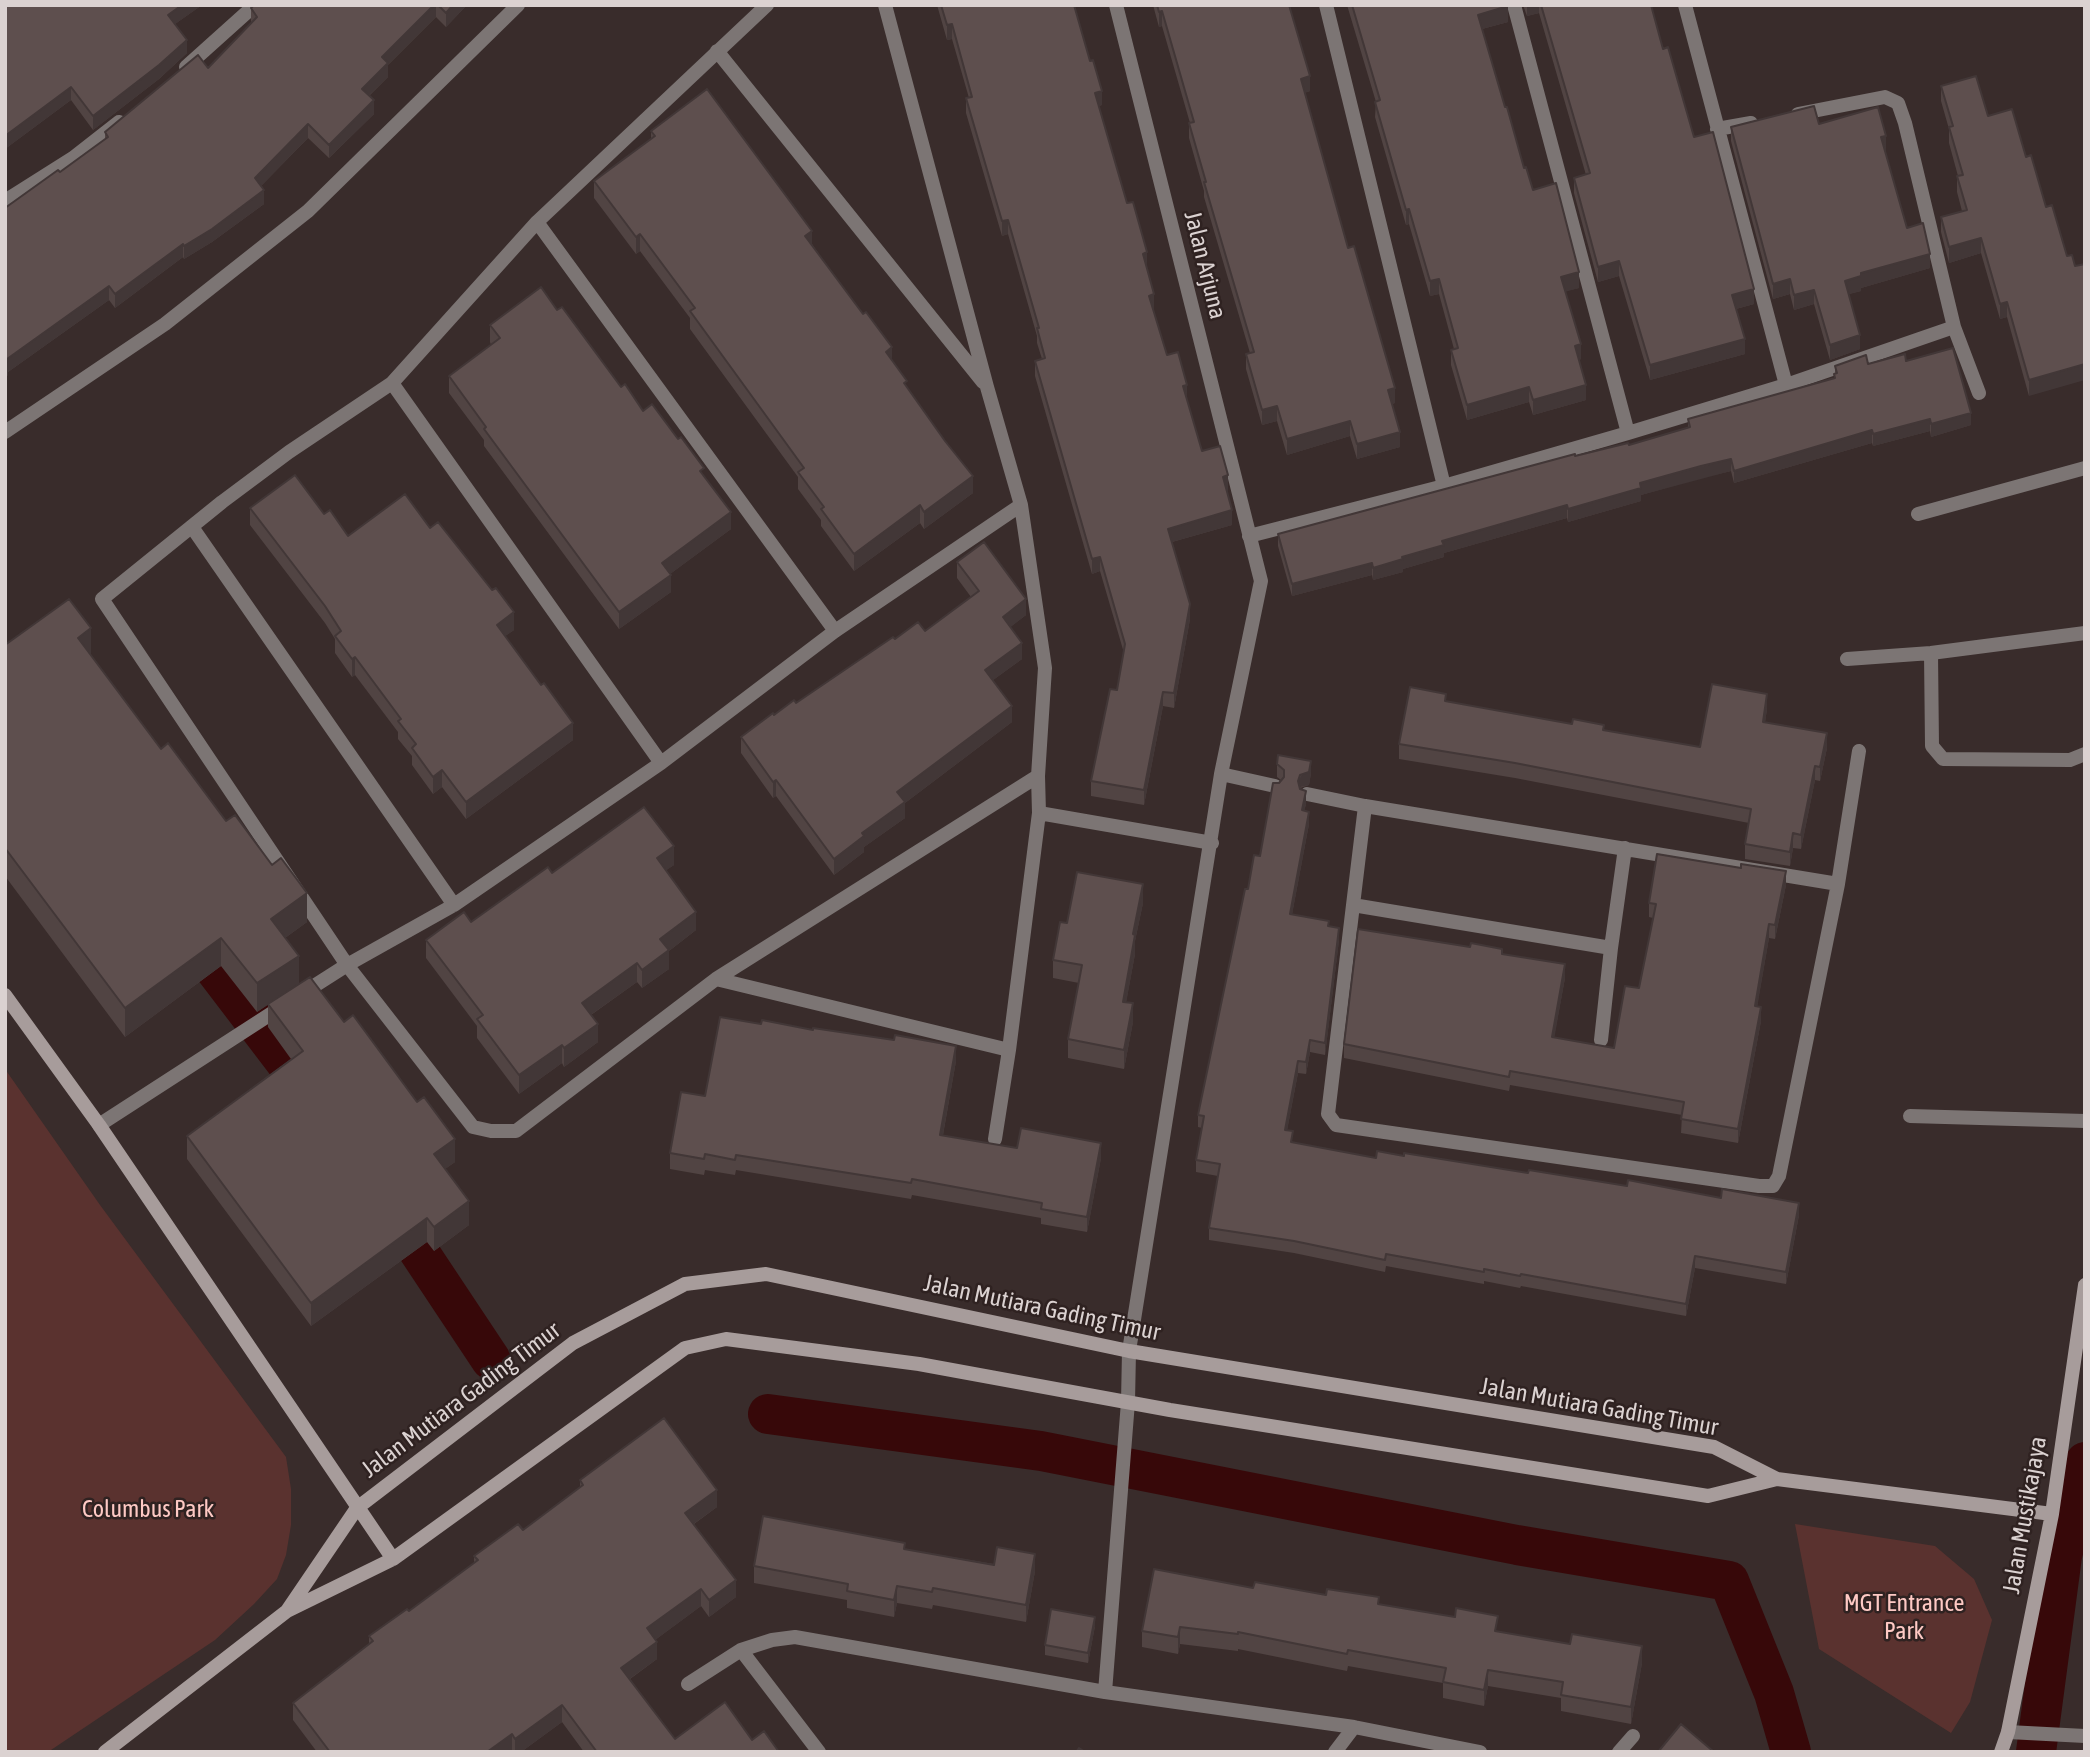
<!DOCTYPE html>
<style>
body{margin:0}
#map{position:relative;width:2090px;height:1757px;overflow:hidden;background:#392c2b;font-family:"Asap Condensed",sans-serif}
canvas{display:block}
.frame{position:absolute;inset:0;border:7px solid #dbd2d1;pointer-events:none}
</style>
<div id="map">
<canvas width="2090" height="1757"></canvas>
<div class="frame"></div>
</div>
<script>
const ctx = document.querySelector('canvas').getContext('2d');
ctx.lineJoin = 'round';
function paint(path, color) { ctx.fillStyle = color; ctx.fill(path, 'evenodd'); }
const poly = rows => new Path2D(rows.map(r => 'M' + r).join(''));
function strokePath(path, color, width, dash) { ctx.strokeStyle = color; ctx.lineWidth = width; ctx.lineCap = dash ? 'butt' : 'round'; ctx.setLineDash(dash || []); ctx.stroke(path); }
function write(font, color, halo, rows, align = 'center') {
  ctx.font = font + ' "Asap Condensed",sans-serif'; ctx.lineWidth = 5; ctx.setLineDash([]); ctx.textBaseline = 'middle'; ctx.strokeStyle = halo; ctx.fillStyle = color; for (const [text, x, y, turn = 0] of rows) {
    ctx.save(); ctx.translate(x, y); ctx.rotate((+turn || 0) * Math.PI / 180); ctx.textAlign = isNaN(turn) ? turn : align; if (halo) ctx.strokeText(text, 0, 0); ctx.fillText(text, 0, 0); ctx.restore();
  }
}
paint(poly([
 [5,1069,100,1205,286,1457,291,1489,291,1525,286,1555,277,1579,254,1604,215,1640,48,1752,5,1752],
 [1795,1524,1935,1546,1974,1579,1992,1620,1970,1702,1951,1733,1819,1649]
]), '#5a322f');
strokePath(poly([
 [182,926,320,1107],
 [388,1205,491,1360],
 [768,1414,1041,1451,1517,1545,1729,1581,1774,1693,1791,1752],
 [2036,1752,2062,1556,2085,1462]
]), '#370809', 40);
strokePath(poly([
 [1918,514,2085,468],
 [1931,653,1932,746,1943,759,2070,760,2085,754],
 [1847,659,1931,653,2085,633]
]), '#7c7574', 14);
strokePath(poly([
 [1326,5,1444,486],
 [1514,5,1628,433],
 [1685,5,1786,385],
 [717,51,983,382],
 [186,67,255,5],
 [1717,129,1751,123],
 [5,201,73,158,119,122],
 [537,222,835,631],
 [1954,327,1979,393],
 [392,383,661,763],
 [5,432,165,324,308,211,518,5],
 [1021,505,1045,668,1038,776],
 [192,527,454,905],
 [1249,536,1444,486,1628,433,1786,385,1954,327,1905,123,1898,103,1885,97,1798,114],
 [1221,774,1275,786],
 [1307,794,1365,806,1838,884,1779,1176,1773,1186,1759,1186,1336,1125,1328,1114,1353,905],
 [1365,806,1353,905,1611,948,1625,848],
 [1039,813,1212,843],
 [1838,884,1859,751],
 [716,979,1009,1050,1039,813,1038,776,716,979,516,1131,491,1131,473,1127,347,965,102,599,222,502,289,452,392,383,537,222,767,5],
 [300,995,347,965,454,905,661,763,835,631,1021,505,987,387,885,5],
 [1601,1040,1611,948],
 [1910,1116,2085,1121],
 [99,1125,283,1006],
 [995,1139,1009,1050],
 [741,1650,819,1752],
 [688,1684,741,1650,772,1640,795,1637,1105,1692,1354,1727,1480,1752],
 [1105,1692,1128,1402,1129,1351,1221,774,1261,581,1116,5],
 [2008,1732,2085,1736],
 [1335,1752,1354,1727],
 [1619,1752,1633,1736]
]), '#7c7574', 14);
strokePath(poly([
 [5,995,99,1125,393,1559],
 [287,1611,357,1508,573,1343,685,1284,766,1274,1129,1351,1714,1447,1777,1479,2052,1514],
 [105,1752,287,1611,393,1559,685,1348,726,1339,919,1364,1170,1410,1708,1496,1777,1479],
 [2001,1752,2008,1732,2052,1514,2085,1285]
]), '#a79c9b', 14);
paint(poly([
 [5,5,202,5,175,24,187,53,159,79,93,130,71,100,5,149],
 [254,5,467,5,446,27,436,17,388,65,388,77,369,96,374,114,329,158,308,138,261,186,264,204,212,242,184,259,183,257,115,308,109,300,8,372,8,375,5,377,5,208,60,172,105,139,105,132,208,68,252,23,251,22,251,8],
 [937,5,1074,5,1102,105,1099,106,1127,203,1147,267,1154,309,1153,309,1167,355,1187,399,1202,451,1228,490,1227,491,1232,525,1172,542,1190,619,1174,708,1163,706,1144,805,1091,796,1091,781,1117,690,1124,653,1100,571,1092,574,1035,376,1035,361,1042,359,1037,343,1037,336,1008,234,1002,236,966,113,966,98,969,98,952,39,947,40],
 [1153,5,1289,5,1310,91,1304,93,1348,248,1395,403,1392,404,1400,447,1357,459,1350,436,1287,455,1277,421,1262,425,1246,369,1246,354,1250,353,1204,197,1204,191,1189,138,1189,123,1190,123,1162,26,1159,27],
 [1347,5,1508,5,1508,22,1482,29,1505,107,1524,168,1533,190,1579,288,1565,291,1581,359,1579,360,1586,400,1533,415,1529,402,1467,420,1451,365,1451,350,1454,349,1439,294,1430,296,1409,224,1406,225,1375,117,1376,102],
 [1523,5,1651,5,1663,49,1694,137,1754,304,1736,309,1745,354,1650,380,1619,276,1598,282,1574,193,1574,178,1586,175,1539,13,1527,16],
 [1941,86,1988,116,2026,157,2031,155,2029,396,2007,317,2000,319,1981,253,1949,263,1941,232,1941,217,1962,211,1957,192,1957,176,1958,176,1949,143,1949,129,1941,101],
 [1819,124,1886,150,1885,151,1907,228,1930,268,1861,288,1861,291,1849,294,1860,349,1830,360,1814,304,1794,310,1790,294,1773,299,1731,141,1731,127],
 [651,131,812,244,892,361,907,387,973,493,924,529,920,523,854,571,821,526,821,520,798,489,798,477,690,329,690,318,640,251,636,254,594,198,594,181,651,139],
 [557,310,621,387,704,476,731,529,670,574,671,592,619,629,484,446,484,440,449,393,449,376,491,345,490,342,490,325],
 [1906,361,1971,425,1931,437,1930,431,1873,446,1872,443,1734,483,1731,471,1701,478,1641,495,1641,501,1568,522,1567,518,1444,553,1444,557,1403,569,1403,572,1373,580,1372,575,1292,596,1278,546,1278,534,1575,456,1629,445,1688,428,1688,419,1834,378,1834,374,1835,374,1835,366,1868,364],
 [250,508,324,514,348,536,430,528,514,630,505,636,573,740,466,819,442,787,433,794,412,765,412,756,398,739,398,732,355,675,352,677,335,653,335,639,325,623,250,525],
 [957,562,1026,615,1010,627,1022,659,993,680,1012,722,905,803,905,818,864,847,864,852,834,875,776,796,773,798,741,753,741,737,774,715,796,703,895,639,925,631,971,597,957,578],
 [5,645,91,655,161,749,226,821,307,922,285,938,299,984,344,1022,455,1162,445,1169,469,1225,434,1251,427,1242,311,1326,187,1159,187,1136,291,1059,268,1027,268,1004,257,1012,221,966,125,1037,5,876],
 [1446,701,1700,747,1767,709,1765,722,1827,748,1820,781,1815,780,1801,849,1793,848,1790,866,1745,859,1745,844,1749,823,1515,778,1399,759,1399,744],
 [1277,764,1311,773,1309,785,1300,788,1306,804,1304,811,1309,824,1292,914,1329,926,1339,940,1325,1055,1310,1052,1306,1074,1298,1073,1287,1130,1293,1143,1376,1158,1404,1156,1528,1173,1799,1215,1786,1284,1695,1268,1686,1316,1521,1286,1520,1288,1484,1281,1484,1284,1386,1266,1385,1272,1294,1253,1209,1240,1209,1228,1218,1176,1196,1172,1196,1160,1202,1128,1198,1127,1198,1115,1248,889,1260,856,1279,783,1281,780,1277,777],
 [674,865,666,870,696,930,669,951,669,969,642,988,637,982,591,1015,598,1042,564,1067,562,1063,519,1094,477,1038,477,1026,426,958,426,940,471,922,552,873],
 [1786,885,1775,939,1769,938,1757,1006,1761,1021,1738,1143,1681,1133,1682,1115,1510,1085,1509,1091,1344,1058,1344,1044,1502,954,1565,978,1554,1037,1614,1048,1639,988,1653,918,1649,917,1649,903],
 [1143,903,1135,941,1135,954,1126,1002,1133,1022,1124,1069,1068,1058,1068,1039,1079,983,1053,978,1053,960,1067,923],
 [956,1061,943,1135,1017,1148,1101,1158,1087,1232,1041,1224,1041,1218,912,1195,911,1199,736,1170,735,1175,705,1170,704,1175,670,1169,670,1153],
 [580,1480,717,1507,694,1524,736,1597,709,1617,701,1606,655,1640,657,1659,630,1679,675,1739,752,1740,779,1752,584,1752,562,1722,521,1752,317,1752,293,1720,293,1703,369,1644,369,1636,409,1611,474,1563,474,1556,523,1530,580,1488],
 [905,1549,1035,1571,1026,1622,933,1605,932,1609,897,1603,894,1617,847,1608,847,1600,754,1583,754,1566],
 [1253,1588,1379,1604,1498,1631,1642,1663,1631,1724,1561,1711,1561,1698,1488,1686,1484,1706,1443,1698,1443,1683,1348,1666,1347,1671,1238,1649,1238,1651,1180,1644,1178,1654,1142,1647,1142,1631],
 [1095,1626,1088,1663,1045,1655,1045,1645]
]), '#514443');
paint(poly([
 [182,5,202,5,168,29,168,15],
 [434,5,436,5,436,17,388,65,388,77,362,102,362,89,382,57],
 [453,5,467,5,446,27,446,13],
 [1527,5,1539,5,1539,13,1527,16],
 [1508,6,1508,22,1478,30,1478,15],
 [1162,11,1162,26,1159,27,1159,12],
 [952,24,952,39,947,40,947,25],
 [187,40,187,53,159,79,93,130,93,116],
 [1310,76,1310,91,1301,94,1301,79],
 [71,87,71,100,5,149,5,136],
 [1102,91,1102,105,1095,107,1095,93],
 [374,100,374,114,329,158,329,145],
 [308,124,308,138,255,192,255,178],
 [1886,136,1886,150,1881,152,1881,137],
 [264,190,264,204,212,242,184,259,184,246],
 [1409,209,1409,224,1406,225,1406,210],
 [1008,220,1008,234,1002,236,1002,221],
 [812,231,812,248,805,236],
 [640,234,640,251,636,254,636,237],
 [1981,238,1981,253,1949,263,1949,247],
 [183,244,183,257,115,308,115,294],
 [1147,252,1147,267,1143,254],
 [1930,254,1930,268,1861,288,1861,291,1845,295,1845,281,1861,273],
 [1619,261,1619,276,1598,282,1598,267],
 [1579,272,1579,288,1561,293,1561,277],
 [1439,279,1439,294,1430,296,1430,281],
 [1790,279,1790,294,1773,299,1773,284],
 [109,286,109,300,8,372,8,375,5,377,5,363,7,359],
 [1754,289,1754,304,1732,310,1732,295],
 [1814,290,1814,304,1794,310,1794,295],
 [1154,294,1154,309,1149,310,1149,296],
 [2007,302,2007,317,2000,319,2000,304],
 [1860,335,1860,349,1830,360,1830,345],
 [1745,339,1745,354,1650,380,1650,365],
 [1581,344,1581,359,1575,361,1575,346],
 [892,347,892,365,886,352],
 [2085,364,2085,380,2029,396,2029,380],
 [1187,385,1187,400,1183,386],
 [1586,385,1586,400,1533,415,1533,400],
 [1529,387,1529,402,1467,420,1467,405],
 [1395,388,1395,403,1388,405,1388,390],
 [1277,406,1277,421,1262,425,1262,410],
 [1971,413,1971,425,1931,437,1931,424],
 [1930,419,1930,431,1873,446,1873,434],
 [1350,421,1350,436,1287,455,1287,439],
 [1872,430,1872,443,1734,483,1734,471],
 [1400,432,1400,447,1357,459,1357,444],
 [1731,459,1731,471,1641,495,1641,501,1568,522,1568,509,1640,483],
 [1228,475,1228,490,1223,492,1223,477],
 [973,476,973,493,924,529,924,512],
 [920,505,920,523,854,571,854,554],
 [1567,505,1567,518,1444,553,1444,557,1403,569,1403,572,1373,580,1373,568,1442,541],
 [1232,510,1232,525,1168,543,1168,529],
 [731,512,731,529,662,580,662,563],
 [1100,557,1100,571,1092,574,1092,559],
 [1372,563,1372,575,1292,596,1292,584],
 [671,575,671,592,619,629,619,612],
 [1026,599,1026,615,1003,633,1003,617],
 [1190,604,1190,619,1174,708,1174,693],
 [514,612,514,630,497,642,497,625],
 [91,628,91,657,78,638],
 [1022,643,1022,659,985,686,985,670],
 [355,657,355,675,352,677,352,659],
 [1163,692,1163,706,1144,805,1144,790],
 [1767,694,1767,709,1763,736,1763,722],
 [1012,706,1012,722,905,803,905,818,864,847,864,852,834,875,834,859,862,833,897,792],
 [573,723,573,740,466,819,466,802],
 [1827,733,1827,748,1820,781,1820,767],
 [1311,761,1311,773,1309,785,1300,787,1298,793,1298,781],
 [1815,766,1815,780,1801,849,1801,835],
 [442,770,442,787,433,794,433,777],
 [776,780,776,796,773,798,773,782],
 [1306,791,1306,804,1302,822,1302,810],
 [1309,812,1309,824,1290,926,1290,914],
 [1793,833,1793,848,1790,866,1790,852],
 [674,846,674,865,657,877,657,858],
 [1786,871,1786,885,1775,939,1775,925],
 [1143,884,1143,903,1135,941,1135,954,1123,1020,1123,1002,1133,934],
 [307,893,307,922,271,948,271,919],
 [696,912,696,930,669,951,669,969,642,988,642,970,660,939],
 [1769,924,1769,938,1755,1020,1755,1006],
 [1339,928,1339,940,1325,1055,1325,1043],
 [221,938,221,966,125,1037,125,1008],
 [299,956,299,985,257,1012,257,983],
 [637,963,637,982,582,1021,582,1003],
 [1565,964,1565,978,1552,1051,1552,1037],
 [1133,1003,1133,1022,1124,1069,1124,1050],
 [1761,1007,1761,1021,1738,1143,1738,1129],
 [598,1024,598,1042,564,1067,564,1048],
 [1310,1040,1310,1052,1306,1074,1306,1062],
 [562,1045,562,1063,519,1094,519,1075],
 [956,1046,956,1061,940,1151,940,1135],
 [1298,1061,1298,1073,1285,1142,1285,1130],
 [455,1139,455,1162,434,1177,434,1154],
 [1101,1143,1101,1158,1087,1232,1087,1217],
 [469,1201,469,1225,434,1251,434,1227],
 [1799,1203,1799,1215,1786,1284,1786,1272],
 [427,1218,427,1242,311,1326,311,1303],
 [1695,1256,1695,1268,1686,1316,1686,1304],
 [717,1490,717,1507,685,1530,685,1513],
 [1035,1554,1035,1571,1026,1622,1026,1605],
 [736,1580,736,1597,709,1617,709,1600],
 [897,1586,897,1603,894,1617,894,1600],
 [701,1589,701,1606,647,1646,647,1628],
 [1095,1617,1095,1626,1088,1663,1088,1653],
 [1180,1627,1180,1644,1178,1654,1178,1637],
 [657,1642,657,1659,621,1685,621,1668],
 [1642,1646,1642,1663,1631,1724,1631,1707],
 [1488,1670,1488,1686,1484,1706,1484,1690],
 [562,1705,562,1722,521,1752,515,1752,515,1739],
 [512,1734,512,1751,511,1752,487,1752]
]), '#423737');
const building = poly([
 [5,5,182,5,168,15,187,40,159,65,93,116,71,87,5,136,5,5],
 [254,5,434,5,382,57,388,63,362,89,374,100,329,145,308,124,255,178,264,190,212,229,184,246,183,244,115,294,109,286,7,359,8,361,5,363,5,208,58,170,60,172,108,137,105,132,198,55,208,68,257,17,251,8,254,5],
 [438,5,453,5,446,13,438,5],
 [941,5,1074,5,1090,61,1093,60,1102,91,1095,93,1127,203,1133,202,1147,252,1143,254,1154,294,1149,296,1167,355,1178,352,1187,385,1183,386,1202,451,1220,446,1228,475,1223,477,1232,510,1168,529,1190,604,1174,693,1163,692,1144,790,1091,781,1110,689,1117,690,1125,644,1100,557,1092,559,1035,361,1045,358,1037,328,1039,328,1008,220,1002,221,966,98,972,97,952,24,947,25,941,5],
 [1157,5,1289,5,1310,76,1301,79,1348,248,1354,246,1395,388,1388,390,1400,432,1357,444,1350,421,1287,439,1277,406,1262,410,1246,354,1254,352,1204,182,1206,182,1189,123,1194,122,1162,11,1159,12,1157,5],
 [1352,5,1508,5,1508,6,1478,15,1505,107,1507,107,1524,168,1526,167,1533,190,1556,183,1579,272,1561,277,1581,344,1575,346,1586,385,1533,400,1529,387,1467,405,1451,350,1458,348,1439,279,1430,281,1409,209,1406,210,1375,102,1380,100,1352,5],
 [1541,5,1651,5,1663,49,1668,47,1694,137,1713,132,1754,289,1732,295,1745,339,1650,365,1619,261,1598,267,1574,178,1590,173,1541,5],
 [1976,76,1988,116,2012,109,2026,157,2031,155,2046,207,2052,205,2067,256,2072,255,2075,266,2085,264,2085,364,2029,380,2007,302,2000,304,1981,238,1949,247,1941,217,1967,210,1957,176,1963,175,1949,127,1953,126,1941,86,1976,76],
 [707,89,812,231,805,236,863,314,866,312,892,347,886,352,907,381,904,383,945,441,973,476,924,512,920,505,854,554,821,509,824,507,798,472,804,468,690,311,695,308,640,234,636,237,594,181,655,136,651,131,707,89],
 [1814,106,1819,124,1878,107,1886,136,1881,137,1907,228,1923,223,1930,254,1861,273,1861,276,1845,281,1860,335,1830,345,1814,290,1794,295,1790,279,1773,284,1731,127,1814,106],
 [541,287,557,310,562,307,621,387,625,384,643,411,652,404,678,439,681,437,704,468,700,471,731,512,662,563,671,575,619,612,484,429,486,427,449,376,500,338,490,325,541,287],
 [1953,348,1971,413,1931,424,1930,419,1873,434,1872,430,1734,471,1731,459,1701,466,1640,483,1641,488,1568,509,1567,505,1442,541,1444,545,1402,557,1403,559,1373,568,1372,563,1292,584,1278,534,1575,454,1575,456,1628,443,1629,445,1690,427,1688,419,1835,378,1834,374,1837,373,1835,366,1866,355,1868,364,1905,354,1906,361,1953,348],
 [295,475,324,514,330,510,348,536,405,494,430,528,438,522,492,590,496,588,514,612,497,625,541,685,544,683,573,723,466,802,442,770,433,777,412,748,416,744,398,721,401,719,355,657,352,659,335,636,341,631,325,606,250,508,295,475],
 [984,542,1026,599,1003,617,1022,643,985,670,1012,706,897,792,905,802,862,833,864,836,834,859,776,780,773,782,741,737,773,713,774,715,794,700,796,703,893,637,895,639,918,622,925,631,979,591,957,562,984,542],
 [69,599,91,628,78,638,161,749,168,743,226,821,235,815,272,865,281,858,307,893,271,919,299,956,257,983,221,938,125,1008,5,848,5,645,69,599],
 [1712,684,1767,694,1763,722,1827,733,1820,767,1815,766,1801,835,1793,833,1790,852,1745,844,1751,809,1515,763,1399,744,1410,687,1446,694,1445,701,1572,724,1573,719,1604,725,1603,730,1700,747,1712,684],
 [1278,755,1311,761,1309,772,1300,775,1298,781,1300,789,1306,791,1302,810,1309,812,1290,914,1329,921,1328,926,1339,928,1325,1043,1310,1040,1306,1062,1298,1061,1285,1130,1293,1131,1291,1142,1376,1158,1377,1151,1404,1156,1404,1153,1528,1173,1529,1170,1627,1186,1628,1180,1721,1198,1722,1189,1799,1203,1786,1272,1695,1256,1686,1304,1521,1274,1520,1276,1484,1269,1484,1272,1386,1254,1385,1260,1294,1241,1209,1228,1220,1164,1196,1160,1204,1116,1198,1115,1245,889,1248,889,1254,855,1260,856,1273,783,1279,783,1284,777,1284,770,1277,764,1278,755],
 [644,807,674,846,657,858,696,912,660,939,669,950,642,970,637,963,582,1003,598,1024,564,1048,562,1045,519,1075,477,1019,483,1015,426,940,464,912,471,922,548,867,552,873,644,807],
 [1657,854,1741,868,1741,864,1786,871,1775,925,1769,924,1755,1006,1761,1007,1738,1129,1681,1119,1684,1102,1510,1071,1509,1077,1344,1044,1358,929,1470,947,1471,943,1502,949,1502,954,1565,964,1552,1037,1614,1048,1625,986,1639,988,1656,904,1649,903,1657,854],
 [1077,872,1143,884,1133,934,1135,935,1123,1002,1133,1003,1124,1050,1068,1039,1082,965,1053,960,1060,922,1067,923,1077,872],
 [310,977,344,1022,353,1015,417,1102,424,1097,455,1139,434,1154,469,1201,434,1227,427,1218,311,1303,187,1136,303,1051,268,1004,310,977],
 [720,1017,761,1024,762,1020,813,1030,813,1028,894,1040,895,1035,956,1046,940,1135,1017,1148,1021,1128,1101,1143,1087,1217,1041,1209,1042,1203,912,1179,911,1183,736,1155,735,1160,705,1154,704,1159,670,1153,681,1092,705,1096,720,1017],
 [664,1418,717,1490,685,1513,736,1580,709,1600,701,1589,647,1628,657,1642,621,1668,675,1739,725,1702,752,1740,764,1731,779,1752,597,1752,562,1705,515,1739,512,1734,487,1752,330,1752,293,1703,373,1641,369,1636,407,1609,409,1611,478,1560,474,1556,518,1524,523,1530,583,1485,580,1480,664,1418],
 [763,1516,905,1543,904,1549,994,1565,997,1547,1035,1554,1026,1605,933,1588,932,1592,897,1586,894,1600,847,1591,848,1584,754,1566,763,1516],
 [1154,1569,1253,1588,1255,1582,1326,1595,1327,1589,1379,1597,1378,1604,1455,1617,1456,1608,1498,1616,1495,1631,1570,1644,1572,1634,1642,1646,1631,1707,1561,1695,1563,1682,1488,1670,1484,1690,1443,1682,1446,1668,1348,1650,1347,1654,1238,1632,1238,1634,1180,1627,1178,1637,1142,1631,1154,1569],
 [1051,1609,1095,1617,1088,1653,1045,1645,1051,1609],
 [1681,1724,1714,1752,1658,1752,1681,1724],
 [1079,1748,1085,1752,1076,1752,1079,1748]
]);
paint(building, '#5e4f4e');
strokePath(building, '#423737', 2);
write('24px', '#dbd2d1', '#2f2221', [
 ["Jalan Arjuna",1205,265,76],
 ["Jalan Mutiara Gading Timur",1042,1308,12],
 ["Jalan Mutiara Gading Timur",461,1400,-37],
 ["Jalan Mutiara Gading Timur",1599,1407,10],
 ["Jalan Mustikajaya",2025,1515,-80]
]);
write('24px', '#fec9c4', '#2f2221', [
 ["Columbus Park",148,1509],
 ["MGT Entrance",1904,1603],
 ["Park",1904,1631]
]);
</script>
